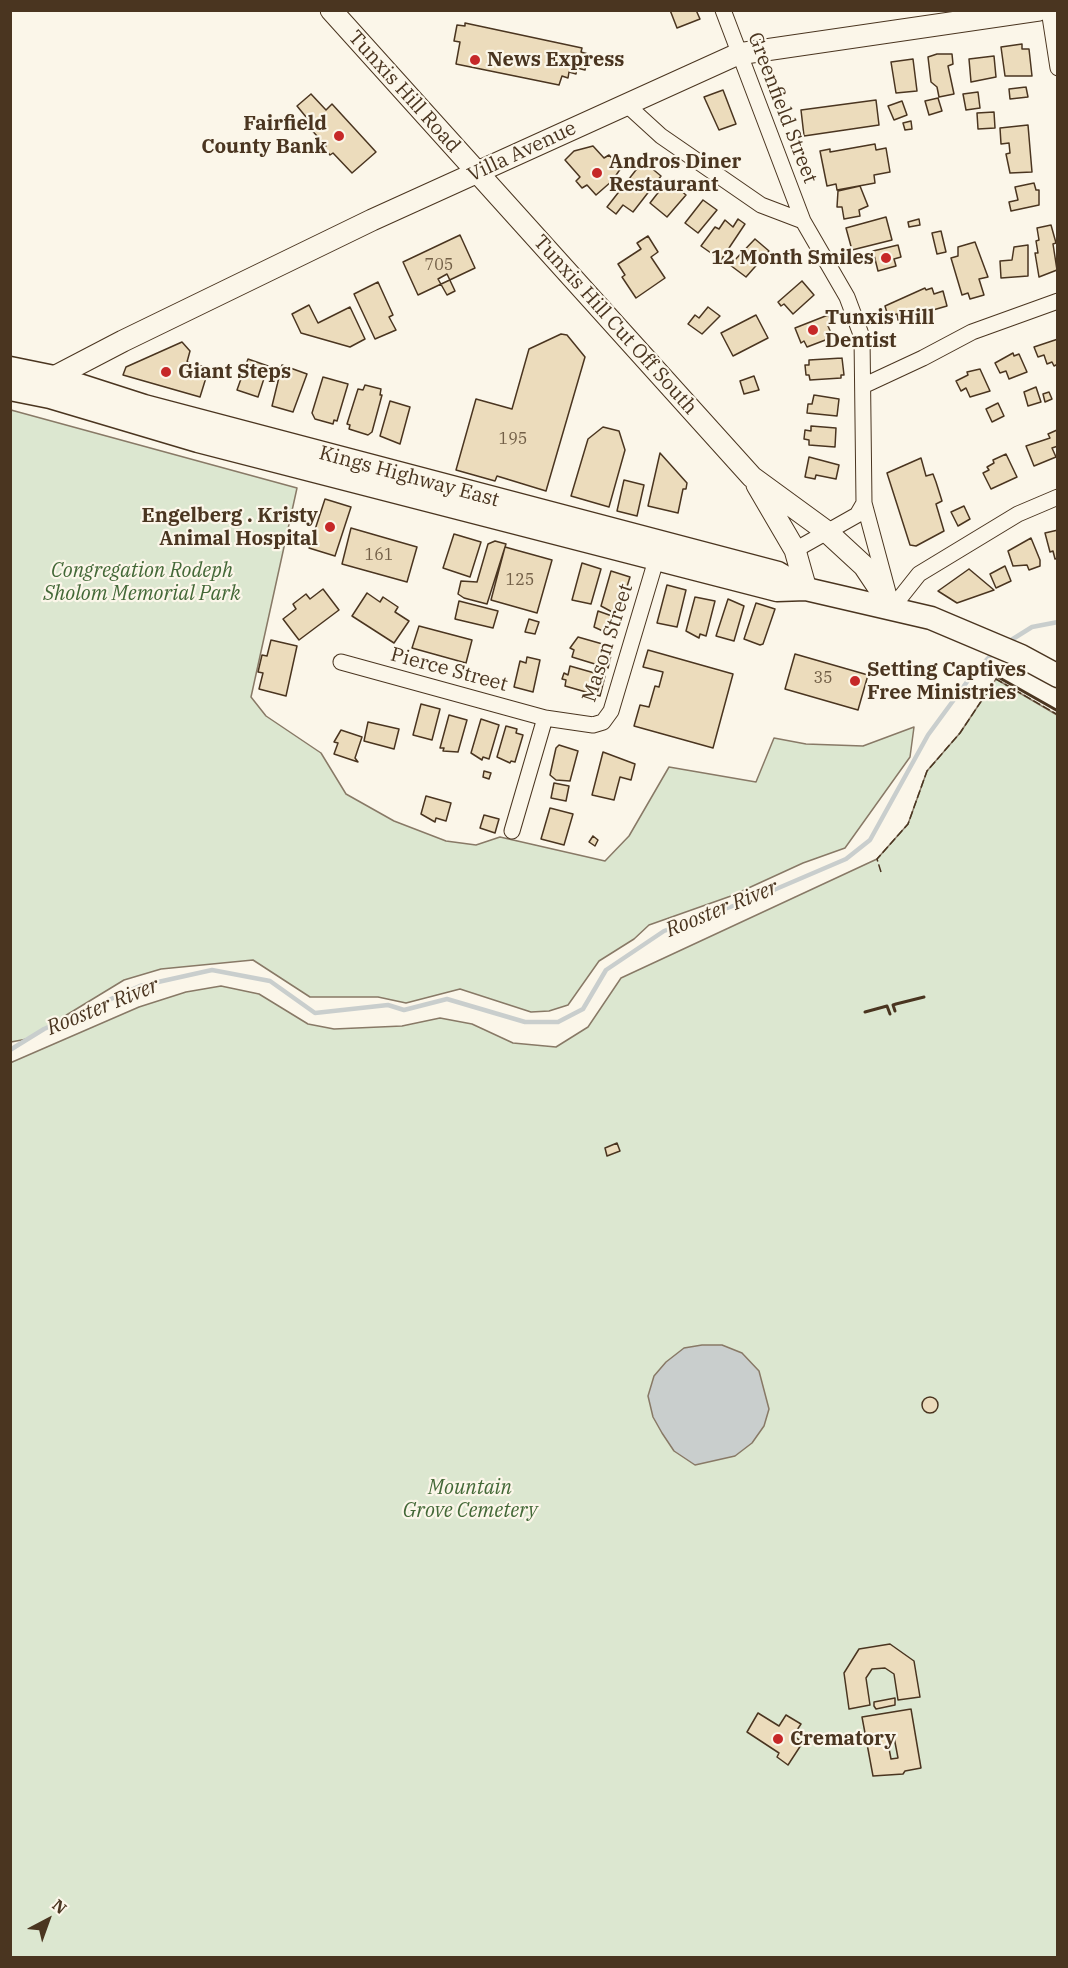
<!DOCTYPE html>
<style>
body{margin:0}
#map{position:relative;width:1068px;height:1968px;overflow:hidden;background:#fbf6e9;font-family:"IBM Plex Serif",serif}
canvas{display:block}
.frame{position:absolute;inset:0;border:12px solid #4a3520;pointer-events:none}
.north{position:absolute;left:18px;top:1890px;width:60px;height:60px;-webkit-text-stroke:4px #fbf6e9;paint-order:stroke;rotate:41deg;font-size:16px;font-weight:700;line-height:24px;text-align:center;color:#4a3520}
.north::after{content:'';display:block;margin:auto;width:21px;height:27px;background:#4a3520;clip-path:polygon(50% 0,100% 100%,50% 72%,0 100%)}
</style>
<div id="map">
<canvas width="1068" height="1968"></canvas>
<div class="frame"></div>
<div class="north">N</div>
</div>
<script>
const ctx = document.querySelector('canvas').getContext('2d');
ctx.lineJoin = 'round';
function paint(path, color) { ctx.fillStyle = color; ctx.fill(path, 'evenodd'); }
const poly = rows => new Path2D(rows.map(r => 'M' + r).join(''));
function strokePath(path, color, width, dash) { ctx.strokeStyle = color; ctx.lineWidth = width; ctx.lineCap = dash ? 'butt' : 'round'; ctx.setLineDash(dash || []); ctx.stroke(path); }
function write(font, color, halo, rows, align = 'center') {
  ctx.font = font + ' "IBM Plex Serif",serif'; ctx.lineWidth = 4.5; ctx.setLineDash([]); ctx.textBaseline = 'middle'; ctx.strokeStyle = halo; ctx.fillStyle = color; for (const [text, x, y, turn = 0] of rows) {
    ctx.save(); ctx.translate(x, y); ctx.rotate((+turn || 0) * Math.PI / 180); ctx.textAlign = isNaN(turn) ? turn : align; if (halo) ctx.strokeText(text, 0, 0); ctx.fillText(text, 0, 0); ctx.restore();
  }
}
const green = poly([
 [11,410,297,488,251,697,266,716,321,753,346,794,394,821,446,841,476,845,500,837,605,861,629,836,669,767,756,782,774,738,806,744,863,746,914,727,910,757,845,848,803,863,731,896,649,925,634,939,599,961,568,1005,549,1011,531,1012,460,989,406,1003,378,997,310,997,253,960,161,969,124,980,27,1039,11,1042,11,410],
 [996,679,1057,715,1057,1957,11,1957,10,1063,139,1007,186,992,221,986,259,994,308,1024,334,1029,402,1026,440,1018,472,1024,513,1043,556,1047,588,1027,621,978,877,859,908,824,927,771,960,733,996,679]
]);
paint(green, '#dce7d0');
strokePath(green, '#887966', 1.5);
const water = poly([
 [702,1345,722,1345,742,1353,759,1371,769,1409,764,1426,752,1443,735,1456,695,1465,674,1451,662,1433,653,1417,648,1396,654,1376,666,1362,684,1348,702,1345]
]);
paint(water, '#c9cecd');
strokePath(water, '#887966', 1.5);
strokePath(poly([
 [1008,642,1032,627,1058,622],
 [10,1050,44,1029,140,986,212,970,270,981,315,1013,388,1005,404,1010,447,999,525,1022,558,1022,583,1009,606,970,664,931,755,898,846,859,870,840,928,735,972,675,994,652]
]), '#c9cecd', 4.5);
const building = poly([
 [670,10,696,10,700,19,677,28,670,10],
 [465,23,582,48,581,52,588,54,585,70,577,68,576,74,569,72,568,78,562,76,559,85,456,64,460,42,454,41,457,25,465,26,465,23],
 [1022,44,1022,49,1029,49,1032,76,1005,76,1001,47,1022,44],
 [937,54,952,54,953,64,948,66,954,94,939,97,937,87,931,82,928,57,937,54],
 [994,56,996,77,971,82,969,59,994,56],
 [913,59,917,91,896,93,891,62,913,59],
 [1026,87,1028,97,1010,99,1009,89,1026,87],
 [723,90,736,124,719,130,704,97,723,90],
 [978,92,980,108,966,110,963,94,978,92],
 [311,94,326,110,332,104,376,152,352,173,333,153,330,155,324,148,326,146,308,126,311,123,297,106,311,94],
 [938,98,942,111,929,115,925,101,938,98],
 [876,100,879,125,804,136,801,110,876,100],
 [902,101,907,115,894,120,888,106,902,101],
 [994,112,995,128,978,129,977,113,994,112],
 [911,121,912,129,905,130,903,123,911,121],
 [1028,125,1032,172,1010,173,1006,154,1010,153,1009,143,1001,144,1000,128,1028,125],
 [875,144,876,150,886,148,890,172,874,175,875,183,837,190,836,184,827,186,820,151,830,149,830,152,875,144],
 [593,146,604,158,609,155,621,168,612,181,596,195,587,185,582,188,576,181,580,177,565,160,574,151,593,146],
 [643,161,661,176,633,212,623,205,616,214,607,207,643,161],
 [668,180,686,195,667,217,650,203,668,180],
 [1034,183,1036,190,1039,190,1039,205,1011,211,1009,202,1018,200,1015,187,1034,183],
 [860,186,868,206,859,210,860,216,844,219,842,207,837,207,838,191,860,186],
 [703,200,717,210,698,233,685,223,703,200],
 [886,217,892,240,852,250,846,228,886,217],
 [738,219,745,224,721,260,701,246,715,227,719,229,725,220,733,227,738,219],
 [919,219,920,225,909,227,908,222,919,219],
 [1051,225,1056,243,1053,244,1057,270,1039,277,1035,253,1038,253,1036,241,1039,240,1037,228,1051,225],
 [941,231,946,252,937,254,932,233,941,231],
 [460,235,475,268,418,295,403,262,460,235],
 [648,236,658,252,651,257,665,278,636,298,622,277,625,275,618,264,641,249,637,243,648,236],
 [755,239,769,251,746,277,730,265,755,239],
 [975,242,988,277,979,279,984,295,970,299,968,293,962,295,951,258,958,256,958,247,975,242],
 [898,245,901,257,894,259,896,266,878,271,873,251,898,245],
 [1028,245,1028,276,1001,278,1000,261,1012,260,1014,247,1028,245],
 [447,274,455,291,447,295,438,279,447,274],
 [802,281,814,295,793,314,784,304,781,306,778,302,802,281],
 [378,282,393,315,389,317,396,330,375,339,354,294,378,282],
 [925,288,926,290,932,288,934,294,943,291,947,306,898,320,897,314,888,316,885,306,925,288],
 [309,305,318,323,350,307,365,339,350,347,301,333,292,314,309,305],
 [708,307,720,316,702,334,688,324,695,315,699,318,708,307],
 [756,315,768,338,733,356,721,333,756,315],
 [828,315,832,324,828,326,831,333,827,334,828,339,807,347,804,341,801,343,795,328,828,315],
 [561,334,567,335,585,357,546,491,497,476,495,481,456,470,476,399,512,409,529,349,561,334],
 [1058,339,1058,364,1054,366,1052,362,1047,364,1044,355,1038,357,1034,347,1058,339],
 [182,342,190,351,187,362,209,368,200,397,123,375,126,367,182,342],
 [1013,353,1014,356,1019,354,1027,372,1009,379,1006,371,1000,373,995,363,1013,353],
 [842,358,844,375,841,375,841,378,810,380,809,375,806,375,805,365,809,365,809,360,842,358],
 [248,359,268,366,258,397,237,390,248,359],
 [282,365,307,374,293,412,272,406,282,365],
 [980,369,990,391,970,397,966,388,961,391,956,381,968,375,967,372,980,369],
 [754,376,759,390,744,394,740,381,754,376],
 [323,377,348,384,337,421,334,420,333,424,315,419,312,413,323,377],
 [365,385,381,389,380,395,382,395,372,432,368,435,349,429,350,425,347,424,358,389,363,390,365,385],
 [1036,387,1041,402,1028,406,1024,392,1036,387],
 [1049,392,1052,399,1045,402,1043,394,1049,392],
 [814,395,839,399,837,416,807,413,808,404,812,404,814,395],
 [390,401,410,407,400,444,380,436,390,401],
 [998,403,1004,416,992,422,986,409,998,403],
 [811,426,836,428,835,447,809,445,809,440,804,439,805,430,811,431,811,426],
 [603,427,619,431,625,450,609,507,571,496,588,439,603,427],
 [1057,430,1058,446,1052,448,1056,457,1034,466,1026,446,1050,438,1048,434,1057,430],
 [660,453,687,483,686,489,683,489,678,513,648,506,660,453],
 [1006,454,1017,477,991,489,983,473,989,470,987,467,994,463,993,460,1006,454],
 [809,457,839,465,836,479,816,475,815,479,805,477,809,457],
 [921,458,926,476,933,474,936,482,942,501,936,504,944,531,916,546,910,545,887,473,921,458],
 [624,480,644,485,637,516,617,511,624,480],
 [325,499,351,507,335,556,309,548,325,499],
 [964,506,970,519,958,526,951,512,964,506],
 [351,528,417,547,407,582,342,564,351,528],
 [1058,530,1058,558,1055,559,1053,551,1050,552,1045,533,1058,530],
 [454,534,481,542,470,577,443,568,454,534],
 [1031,538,1040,560,1040,566,1029,570,1027,565,1013,566,1008,551,1031,538],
 [495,541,506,544,505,547,487,604,464,598,458,594,461,581,477,582,488,544,495,541],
 [505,547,552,560,537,613,491,600,505,547],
 [582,563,601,569,591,604,572,600,582,563],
 [1005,566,1011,581,996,588,990,574,1005,566],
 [969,569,994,590,957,603,938,591,969,569],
 [611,571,630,577,619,612,614,610,614,613,601,606,611,571],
 [667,585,686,590,677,627,657,623,667,585],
 [323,589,339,610,299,640,283,619,296,609,293,604,306,594,310,599,323,589],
 [367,593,380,602,383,597,398,607,395,612,409,621,394,643,352,616,367,593],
 [695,597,715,601,706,636,700,634,699,638,686,631,695,597],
 [728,599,744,606,734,641,716,636,728,599],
 [459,601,498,611,493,628,455,619,459,601],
 [756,603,775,609,763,644,760,645,744,639,756,603],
 [598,611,612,616,605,632,594,627,598,611],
 [529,619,539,622,535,634,525,632,529,619],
 [419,626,472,640,466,663,412,648,419,626],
 [578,637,613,647,608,668,572,657,574,650,570,648,578,637],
 [271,640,297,646,286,696,259,689,263,673,258,672,262,655,267,656,271,640],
 [648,650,733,674,713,748,634,726,640,705,649,707,655,686,659,687,663,672,643,667,648,650],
 [795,654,868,675,858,710,785,689,795,654],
 [527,657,540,660,533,692,514,687,520,661,526,663,527,657],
 [570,666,605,676,600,696,565,686,566,680,562,679,564,673,568,675,570,666],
 [421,704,440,709,432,740,413,735,421,704],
 [449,715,467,720,458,752,443,751,444,748,440,748,449,715],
 [481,719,499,725,489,759,483,757,482,760,471,753,481,719],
 [368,722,399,729,394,749,364,741,368,722],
 [506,726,517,729,516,733,523,735,515,762,511,761,510,763,497,757,506,726],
 [341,730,362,737,355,758,358,762,334,754,338,743,334,742,341,730],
 [559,745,578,751,570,781,556,780,550,775,556,748,559,745],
 [603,752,635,764,631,780,620,777,614,800,592,795,603,752],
 [484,771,491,773,489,779,483,777,484,771],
 [554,783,569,786,566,801,551,798,554,783],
 [426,796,451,803,446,821,436,818,435,822,421,814,426,796],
 [550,808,573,814,564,845,541,839,550,808],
 [484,815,499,819,495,833,480,828,484,815],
 [593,836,598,840,595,846,589,842,593,836],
 [617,1143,620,1151,607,1156,605,1148,617,1143],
 '922 1405a8 8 0 1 1 16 0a8 8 0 1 1-16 0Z',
 [890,1644,914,1661,920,1697,898,1700,894,1674,885,1668,872,1669,866,1678,870,1705,849,1709,844,1673,859,1649,890,1644],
 [895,1698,895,1705,876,1709,874,1706,874,1702,895,1698],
 [911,1709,921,1768,905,1771,903,1774,873,1776,862,1717,911,1709],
 [894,1737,898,1758,891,1759,887,1738,894,1737],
 [758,1713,779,1726,786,1715,801,1724,793,1736,803,1742,788,1765,777,1757,779,1753,747,1732,758,1713]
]);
paint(building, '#ecdcbc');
strokePath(building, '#4a3520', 1.5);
const street = poly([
 [723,10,803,221,847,297,862,337,864,503,889,596],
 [1049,10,1058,68],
 [627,105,661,136,761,205,803,221],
 [865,385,923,358,972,332,1058,301],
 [795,550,857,515,864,503],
 [892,608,919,574,1018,514,1058,497],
 [341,662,545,718],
 [512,831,545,718,593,725,603,722,611,711,659,550]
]);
const secondary = poly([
 [331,10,752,477,826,531,864,566,892,608],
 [51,389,54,377,123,341,372,220,738,54,1039,10],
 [757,485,795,550,806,589]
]);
const primary = poly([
 [10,368,54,377,144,406,778,573,806,589],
 [10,389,50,397,198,441,777,590,806,589,931,618,1021,656,1058,676]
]);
strokePath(street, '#4a3520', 17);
strokePath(secondary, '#4a3520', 23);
strokePath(primary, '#4a3520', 25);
strokePath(street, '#fbf6e9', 15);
strokePath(secondary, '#fbf6e9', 21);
strokePath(primary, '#fbf6e9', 22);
strokePath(poly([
 [881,872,877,859,908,824,927,771,960,733,996,679,1058,715]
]), '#4a3520', 1.5, [8, 3]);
strokePath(poly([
 [998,677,1058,711],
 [895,1011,893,1005,896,1004,924,997],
 [865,1012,887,1006,890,1014]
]), '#4a3520', 3);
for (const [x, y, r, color] of [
 [475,60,6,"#c62828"],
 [339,136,6,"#c62828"],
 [597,173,6,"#c62828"],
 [886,258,6,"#c62828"],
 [813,330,6,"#c62828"],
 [166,372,6,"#c62828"],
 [330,527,6,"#c62828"],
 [855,681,6,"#c62828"],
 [778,1739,6,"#c62828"]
]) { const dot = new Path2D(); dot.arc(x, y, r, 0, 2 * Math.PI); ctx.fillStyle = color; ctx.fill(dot); strokePath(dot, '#fbf6e9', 2); }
write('16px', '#725f47', null, [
 ["705",439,265],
 ["195",513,439],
 ["161",379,555],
 ["125",520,580],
 ["35",823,678]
]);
write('bold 20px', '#4a3520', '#fbf6e9', [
 ["News Express",487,60],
 ["Fairfield",327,124,"right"],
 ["County Bank",327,147,"right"],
 ["Andros Diner",609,162],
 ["Restaurant",609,185],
 ["12 Month Smiles",874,258,"right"],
 ["Tunxis Hill",825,318],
 ["Dentist",825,341],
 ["Giant Steps",178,372],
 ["Engelberg . Kristy",318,516,"right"],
 ["Animal Hospital",318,539,"right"],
 ["Setting Captives",867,670],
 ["Free Ministries",867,693],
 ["Crematory",790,1739]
], 'left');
write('20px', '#4a3520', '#fbf6e9', [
 ["Tunxis Hill Road",404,92,48],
 ["Greenfield Street",782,108,69],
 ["Villa Avenue",522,152,-25],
 ["Tunxis Hill Cut Off South",615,325,48],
 ["Kings Highway East",409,477,15],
 ["Mason Street",608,643,-72],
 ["Pierce Street",449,670,15]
]);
write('italic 20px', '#436837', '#fbf6e9', [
 ["Congregation Rodeph",142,571],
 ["Sholom Memorial Park",142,594],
 ["Mountain",470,1488],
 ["Grove Cemetery",470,1511]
]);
write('italic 21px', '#4a3520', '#fbf6e9', [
 ["Rooster River",722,909,-22],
 ["Rooster River",103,1007,-22]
]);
</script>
